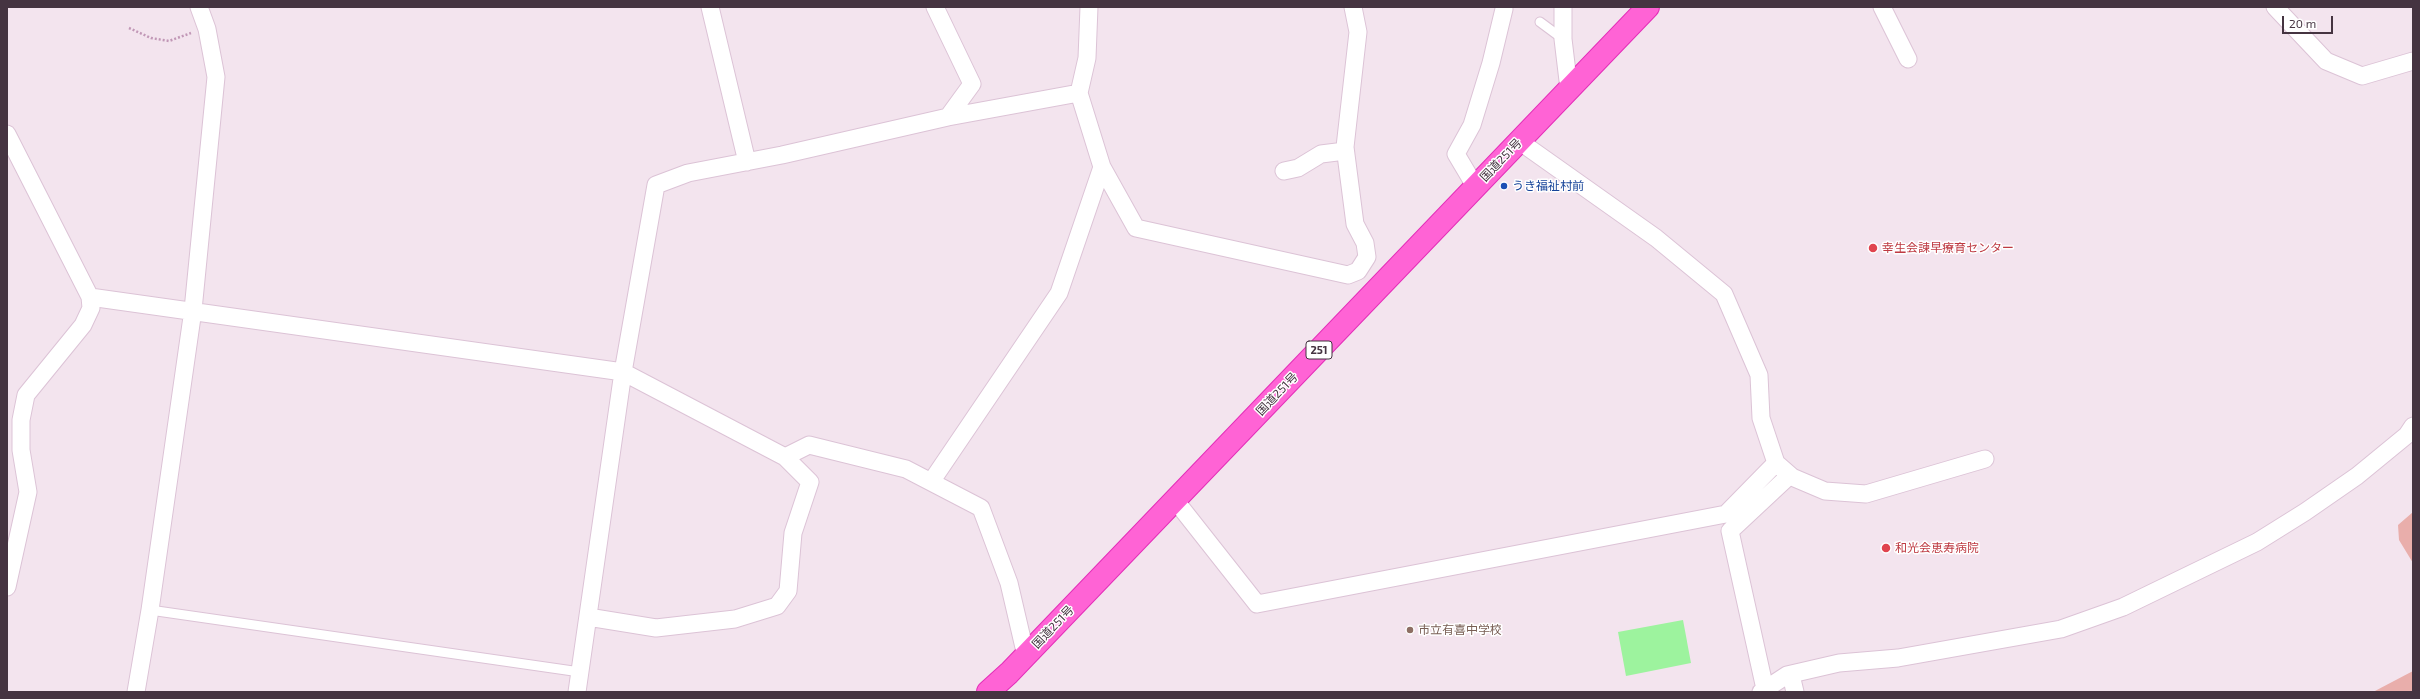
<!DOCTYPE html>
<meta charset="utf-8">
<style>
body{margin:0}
#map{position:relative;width:2420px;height:699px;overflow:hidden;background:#f3e4ee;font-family:"Exo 2",sans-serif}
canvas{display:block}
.frame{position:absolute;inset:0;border:8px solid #453441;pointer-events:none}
.scale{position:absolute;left:2282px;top:16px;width:51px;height:18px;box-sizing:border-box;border:2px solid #453441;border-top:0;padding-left:5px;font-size:12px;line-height:14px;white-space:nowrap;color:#453441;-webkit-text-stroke:3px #fff;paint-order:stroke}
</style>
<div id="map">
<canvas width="2420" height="699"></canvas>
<div class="frame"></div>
<div class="scale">20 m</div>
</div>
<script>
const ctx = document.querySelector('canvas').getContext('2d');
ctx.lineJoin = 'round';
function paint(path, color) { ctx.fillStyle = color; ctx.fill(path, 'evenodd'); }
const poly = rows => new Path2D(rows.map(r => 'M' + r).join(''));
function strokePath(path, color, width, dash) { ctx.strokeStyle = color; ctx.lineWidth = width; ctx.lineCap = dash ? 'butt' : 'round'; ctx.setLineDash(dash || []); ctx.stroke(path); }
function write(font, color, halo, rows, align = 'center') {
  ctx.font = font + ' "Exo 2","Noto Sans JP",sans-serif'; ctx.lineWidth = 3; ctx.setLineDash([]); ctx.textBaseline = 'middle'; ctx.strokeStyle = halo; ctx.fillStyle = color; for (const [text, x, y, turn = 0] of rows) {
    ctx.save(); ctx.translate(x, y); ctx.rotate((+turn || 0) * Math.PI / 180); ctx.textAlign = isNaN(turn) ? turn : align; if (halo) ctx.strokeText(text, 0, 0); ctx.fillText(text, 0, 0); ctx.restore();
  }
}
paint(poly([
 [2413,512,2413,563,2399,540,2398,525],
 [2413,671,2413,692,2373,692]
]), '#e9aeab');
paint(poly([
 [1683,620,1691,663,1626,676,1618,632]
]), '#9df39e');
const lane = poly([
 [1540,22,1563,39],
 [150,610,580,672]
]);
const street = poly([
 [710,7,747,162],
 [935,7,972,84,948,117],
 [1563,7,1563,39,1569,89],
 [1882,7,1908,59],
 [2275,7,2326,61,2362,76,2413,61],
 [7,134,90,297,91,308,83,325,26,395,21,420,21,450,28,492,7,587],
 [1519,141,1656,238,1724,294,1759,375,1761,418,1776,463,1792,477,1825,491,1866,494,1985,459],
 [1102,167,1136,228,1348,275,1358,271,1367,257,1365,243,1355,224,1345,147,1358,32,1353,7],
 [1284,171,1298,168,1321,154,1345,151],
 [1475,186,1456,154,1472,125,1491,63,1504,9],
 [90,297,623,372,785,457,810,482,793,533,788,591,777,606,735,619,656,628,588,617],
 [785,457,809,445,906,469,931,482,1059,293,1102,167,1079,93],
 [931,482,981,508,1009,583,1026,656],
 [1175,500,1257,604,1726,514,1776,463],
 [1791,675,1795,692],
 [1765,689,1730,531,1790,475],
 [136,692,150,610,193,310,216,77,207,29,199,7],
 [577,692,623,372,656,185,688,173,782,155,948,117,1079,93,1087,58,1089,7],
 [1761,692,1787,675,1839,663,1898,658,2061,629,2123,607,2257,542,2305,512,2357,476,2407,435,2413,426]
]);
const highway = poly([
 [988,692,1009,673,1648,7]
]);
strokePath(lane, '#dcc3d6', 11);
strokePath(street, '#dcc3d6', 19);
strokePath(highway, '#e32eb8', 24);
strokePath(poly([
 [129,28,151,38,169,41,191,33]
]), '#c197b6', 2.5, [2, 2]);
strokePath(lane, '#fff', 9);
strokePath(street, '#fff', 17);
strokePath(highway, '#ff63d5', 22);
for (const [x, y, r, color] of [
 [1504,186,4,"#1a4fb4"],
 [1873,248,5,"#e0444e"],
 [1886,548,5,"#e0444e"],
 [1410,630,4,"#8d6e63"]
]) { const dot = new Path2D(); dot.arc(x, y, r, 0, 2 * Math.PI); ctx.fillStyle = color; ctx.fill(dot); strokePath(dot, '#fff', 1.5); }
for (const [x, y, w] of [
 [1319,350,26]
]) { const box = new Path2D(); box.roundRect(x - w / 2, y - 9, w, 18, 3); ctx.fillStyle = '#fff'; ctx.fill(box); strokePath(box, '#453441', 1); }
write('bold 11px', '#453441', null, [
 ["251",1319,350]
]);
write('12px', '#453441', '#fff', [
 ["国道251号",1501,160,-46],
 ["国道251号",1277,394,-46],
 ["国道251号",1053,627,-46]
]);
write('12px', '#164399', '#fff', [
 ["うき福祉村前",1512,186]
], 'left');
write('12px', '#be3a42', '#fff', [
 ["幸生会諫早療育センター",1882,248],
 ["和光会恵寿病院",1895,548]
], 'left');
write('12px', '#785e54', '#fff', [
 ["市立有喜中学校",1418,630]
], 'left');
</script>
